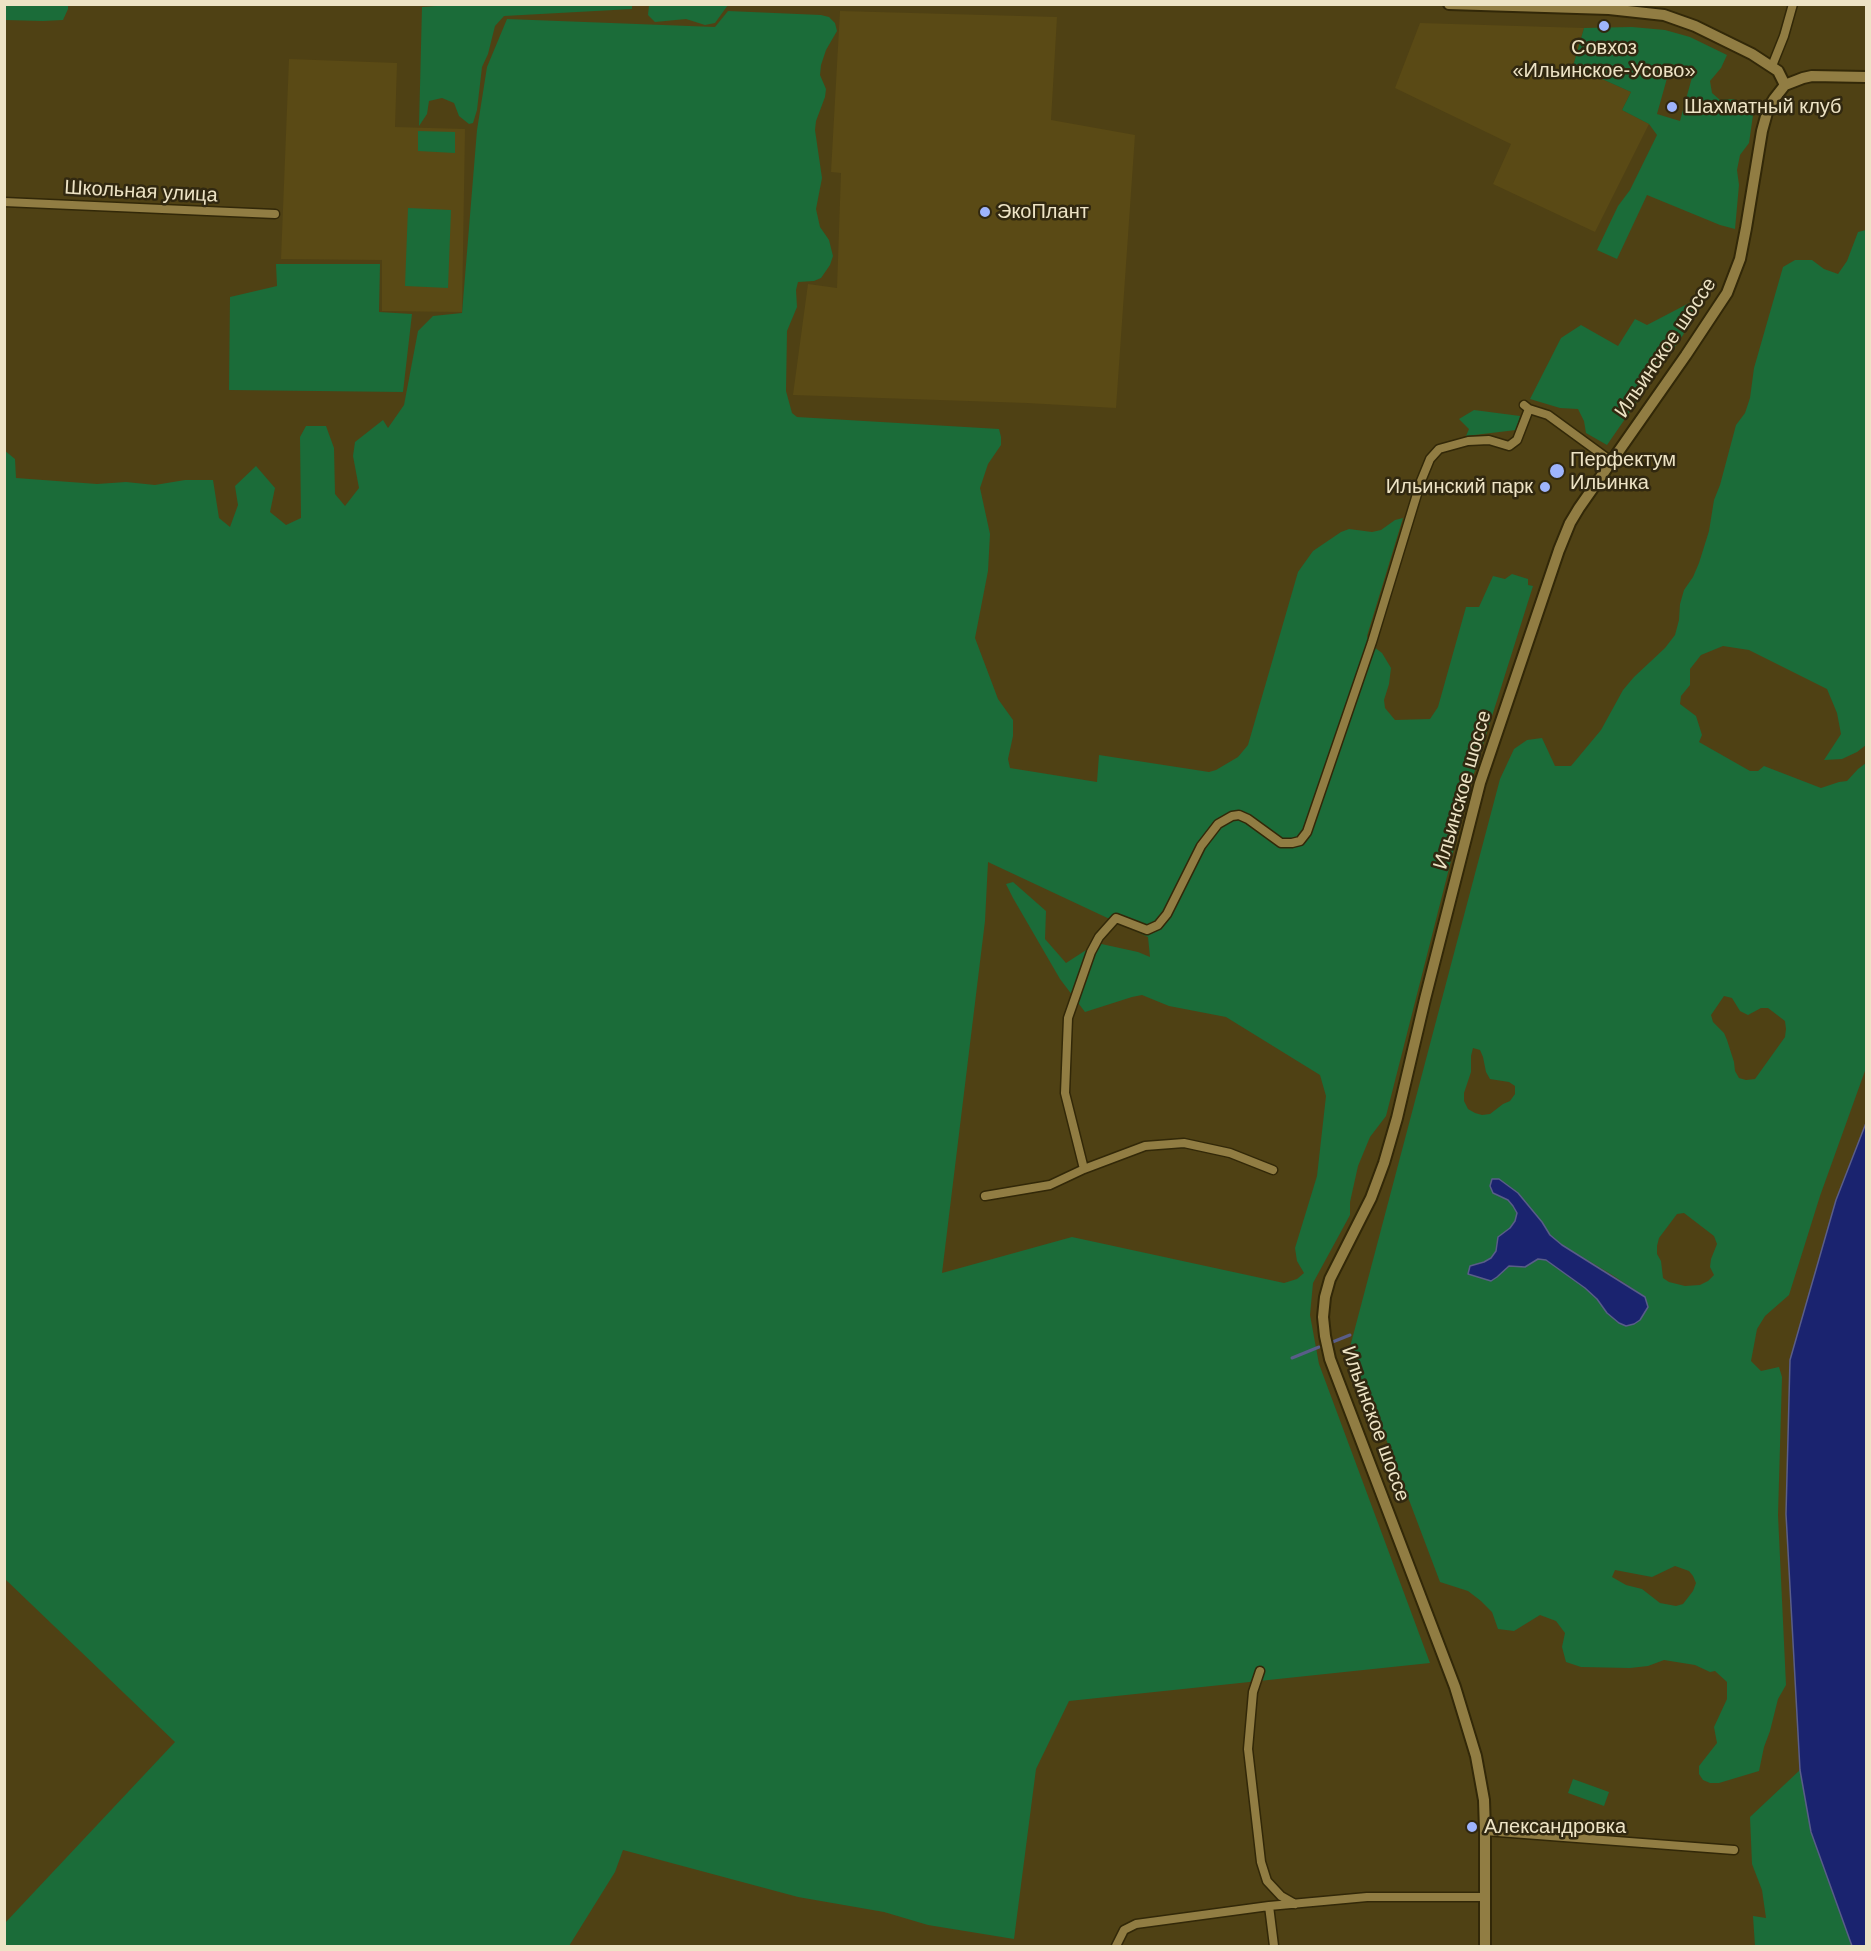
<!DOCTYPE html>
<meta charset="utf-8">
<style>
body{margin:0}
#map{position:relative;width:1871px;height:1951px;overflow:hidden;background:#4f4114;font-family:Helvetica,sans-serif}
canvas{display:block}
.frame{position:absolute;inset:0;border:6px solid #ede3c5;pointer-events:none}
</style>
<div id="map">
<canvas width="1871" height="1951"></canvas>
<div class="frame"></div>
</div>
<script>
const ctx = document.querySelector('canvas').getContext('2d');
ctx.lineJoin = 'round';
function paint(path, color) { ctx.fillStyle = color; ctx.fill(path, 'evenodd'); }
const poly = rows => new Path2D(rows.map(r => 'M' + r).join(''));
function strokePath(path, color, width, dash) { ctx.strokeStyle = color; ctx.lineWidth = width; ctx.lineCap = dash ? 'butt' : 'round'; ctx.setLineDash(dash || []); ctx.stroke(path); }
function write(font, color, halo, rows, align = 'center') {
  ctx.font = font + ' Helvetica,sans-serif'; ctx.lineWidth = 5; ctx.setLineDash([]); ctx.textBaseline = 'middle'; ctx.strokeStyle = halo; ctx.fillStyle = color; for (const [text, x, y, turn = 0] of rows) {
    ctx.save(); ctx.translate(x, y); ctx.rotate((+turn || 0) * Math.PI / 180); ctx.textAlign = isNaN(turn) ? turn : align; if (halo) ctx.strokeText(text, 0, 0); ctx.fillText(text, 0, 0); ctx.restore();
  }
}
paint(poly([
 [840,11,1057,17,1051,120,1135,135,1116,408,1027,403,793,395,808,284,837,288,841,173,831,172],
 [1420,23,1584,28,1573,66,1631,92,1622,110,1649,124,1595,232,1493,184,1511,144,1395,88],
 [289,59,397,63,395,127,465,129,462,312,382,311,382,260,281,259]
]), '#5a4a15');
paint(poly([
 [5,4,68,5,68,9,63,20,43,21,5,20],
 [451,5,451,4,632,5,632,9,504,16,495,26,488,54,482,67,477,110,473,123,469,124,459,116,454,103,442,98,429,101,427,114,419,126,422,7],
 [649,5,649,4,728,5,715,23,705,25,686,19,655,22,648,15],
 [728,11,821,15,829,17,835,23,837,31,826,50,821,65,820,75,826,89,825,97,816,121,815,130,822,178,816,209,820,227,829,240,833,256,830,265,821,278,814,281,798,282,796,290,797,307,787,331,786,391,792,413,797,417,999,429,1001,437,1001,445,988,464,980,488,990,534,988,571,975,638,998,699,1013,720,1013,736,1008,759,1010,768,1097,782,1099,755,1209,772,1216,770,1238,757,1248,745,1298,572,1313,551,1341,532,1349,529,1372,532,1381,530,1395,520,1403,518,1367,636,1370,644,1382,653,1391,668,1389,684,1384,700,1385,708,1395,720,1430,719,1438,707,1466,607,1479,607,1493,576,1505,579,1512,574,1528,579,1528,585,1533,586,1470,786,1386,1116,1370,1137,1358,1166,1350,1202,1350,1215,1313,1283,1310,1315,1319,1364,1430,1663,1069,1701,1036,1769,1014,1939,928,1925,884,1912,798,1897,623,1850,615,1872,569,1946,5,1946,5,1923,175,1742,5,1579,4,450,15,459,16,478,97,484,126,482,155,485,185,480,213,480,219,518,230,527,238,505,235,486,256,466,275,488,270,512,286,525,301,518,300,437,306,426,326,426,334,448,335,494,345,506,359,488,353,456,355,442,383,420,388,428,404,405,418,331,433,316,462,313,477,130,487,67,507,19,715,27],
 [988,862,1148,937,1150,957,1138,952,1097,943,1066,963,1045,939,1046,911,1013,882,1006,884,1013,898,1060,979,1085,1012,1132,997,1142,995,1169,1006,1226,1017,1320,1075,1326,1096,1317,1176,1295,1248,1297,1261,1304,1273,1297,1279,1284,1283,1072,1237,942,1273,985,921],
 [1632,27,1665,30,1690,37,1727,55,1721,68,1710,81,1712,93,1720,100,1734,99,1753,115,1749,143,1740,155,1737,170,1739,185,1735,229,1720,225,1647,195,1617,259,1597,250,1618,206,1630,190,1657,135,1649,124,1622,110,1631,92,1573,66,1584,28],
 [1671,64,1694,70,1680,121,1657,114],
 [418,131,455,132,455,153,418,151],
 [408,208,451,210,448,288,405,286],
 [1866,230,1866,745,1857,752,1842,759,1824,760,1841,734,1837,713,1827,689,1749,650,1723,646,1701,655,1690,669,1690,685,1681,696,1680,704,1696,716,1702,735,1699,742,1750,771,1758,771,1764,766,1821,788,1839,782,1847,781,1858,769,1866,763,1866,1068,1820,1196,1789,1295,1765,1316,1757,1329,1751,1361,1761,1371,1779,1367,1782,1377,1778,1515,1786,1685,1778,1699,1770,1731,1764,1747,1759,1771,1719,1783,1710,1783,1703,1780,1699,1774,1699,1766,1717,1743,1714,1727,1727,1699,1727,1682,1715,1671,1710,1672,1695,1665,1664,1660,1648,1666,1630,1668,1581,1667,1566,1662,1562,1647,1565,1633,1556,1621,1540,1615,1514,1631,1498,1629,1492,1612,1481,1601,1468,1591,1440,1582,1369,1394,1355,1371,1350,1347,1500,779,1514,749,1527,740,1542,738,1555,766,1571,766,1601,730,1623,690,1634,677,1665,648,1675,635,1679,620,1680,604,1684,590,1693,577,1699,563,1709,531,1714,500,1720,485,1736,425,1745,413,1750,398,1754,368,1783,267,1795,260,1812,260,1824,269,1838,274,1847,261,1858,232],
 [1724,996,1732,998,1740,1011,1748,1015,1761,1008,1768,1008,1785,1021,1786,1029,1785,1037,1755,1079,1746,1080,1739,1078,1735,1071,1734,1062,1727,1040,1724,1033,1713,1022,1711,1015],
 [1473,1048,1480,1050,1483,1057,1486,1072,1490,1079,1509,1082,1515,1086,1515,1094,1510,1101,1503,1104,1490,1114,1482,1115,1475,1113,1468,1109,1464,1101,1464,1093,1471,1072,1471,1056],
 [1492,1179,1499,1179,1518,1193,1542,1222,1550,1235,1562,1245,1614,1276,1645,1297,1619,1323,1607,1313,1597,1299,1585,1288,1546,1260,1538,1259,1525,1267,1509,1266,1497,1277,1477,1264,1484,1262,1491,1258,1496,1252,1498,1237,1510,1228,1515,1221,1517,1213,1513,1206,1508,1200,1494,1193,1490,1186],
 [1684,1213,1714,1236,1717,1244,1711,1259,1710,1267,1714,1275,1708,1281,1700,1285,1685,1286,1669,1282,1663,1278,1661,1261,1657,1254,1657,1246,1659,1238,1677,1214],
 [1675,1566,1689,1571,1693,1576,1696,1583,1693,1591,1683,1604,1676,1606,1660,1603,1642,1589,1626,1585,1612,1577,1615,1570,1652,1577],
 [276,264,380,264,379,312,412,314,403,392,229,390,230,297,277,286],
 [1695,300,1698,305,1683,335,1607,445,1586,433,1584,421,1578,409,1560,408,1530,399,1561,338,1581,325,1618,346,1635,319,1647,325],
 [1474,410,1520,416,1516,430,1466,436,1469,429,1459,419],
 [1800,1770,1811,1832,1852,1946,1755,1946,1753,1916,1766,1918,1762,1890,1752,1864,1750,1817],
 [1573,1779,1609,1792,1604,1806,1568,1793]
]), '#1b6c39');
const water = poly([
 [1866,1123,1866,1946,1852,1946,1811,1832,1800,1770,1786,1514,1790,1360,1836,1200,1866,1123],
 [1492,1179,1499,1179,1518,1193,1542,1222,1550,1235,1562,1245,1645,1297,1648,1307,1640,1320,1634,1324,1626,1326,1619,1323,1607,1313,1597,1299,1585,1288,1546,1260,1538,1259,1525,1267,1509,1266,1497,1277,1491,1281,1468,1274,1470,1266,1484,1262,1491,1258,1496,1251,1498,1237,1510,1228,1515,1221,1517,1213,1513,1206,1508,1200,1493,1193,1490,1186,1492,1179]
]);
paint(water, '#1a236f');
strokePath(water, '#595d89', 1.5);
strokePath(poly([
 [1330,1343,1350,1335],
 [1292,1358,1319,1347]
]), '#595d89', 3);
const street = poly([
 [1772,66,1784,36,1793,4],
 [4,202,275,214],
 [1524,405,1529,409,1548,415,1611,461],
 [1273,1170,1230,1153,1184,1143,1145,1146,1084,1169,1065,1093,1068,1018,1091,952,1099,937,1116,918,1147,930,1158,925,1167,914,1201,846,1218,824,1232,816,1239,815,1248,819,1281,843,1292,843,1300,841,1307,832,1372,642,1421,481,1430,459,1439,449,1468,441,1489,440,1509,446,1517,440,1529,409],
 [985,1196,1050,1185,1084,1169],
 [1260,1671,1253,1692,1248,1749,1261,1862,1267,1881,1281,1896,1295,1904],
 [1485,1831,1734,1850],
 [1269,1906,1274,1946],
 [1116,1946,1124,1930,1136,1924,1269,1906,1367,1897,1485,1897]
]);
const secondary = poly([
 [1449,4,1609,9,1664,15,1695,26,1752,54,1778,71,1785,85],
 [1485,1946,1485,1831,1484,1800,1476,1756,1455,1687,1330,1359,1325,1336,1323,1317,1325,1297,1330,1279,1371,1198,1384,1163,1397,1118,1425,999,1480,783,1559,550,1570,523,1579,508,1686,355,1727,293,1740,259,1746,228,1762,131,1768,109,1774,99,1785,85,1803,78,1812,76,1866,77]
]);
strokePath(street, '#322808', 11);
strokePath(secondary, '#322808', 14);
strokePath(street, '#917d43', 8);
strokePath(secondary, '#917d43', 10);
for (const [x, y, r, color] of [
 [1604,26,6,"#9eb4fd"],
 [1672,107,6,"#9eb4fd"],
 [985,212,6,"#9eb4fd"],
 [1557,471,8,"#9eb4fd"],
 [1545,487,6,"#9eb4fd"],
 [1472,1827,6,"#9eb4fd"]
]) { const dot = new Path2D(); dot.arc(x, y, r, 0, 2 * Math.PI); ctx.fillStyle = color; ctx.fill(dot); strokePath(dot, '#312810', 2); }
write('20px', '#ede3c5', '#312810', [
 ["Совхоз",1604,48,"center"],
 ["«Ильинское-Усово»",1604,71,"center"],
 ["Шахматный клуб",1684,107],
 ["ЭкоПлант",997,212],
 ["Перфектум",1570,460],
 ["Ильинка",1570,483],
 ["Ильинский парк",1533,487,"right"],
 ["Александровка",1484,1827]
], 'left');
write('20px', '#ede3c5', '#312810', [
 ["Школьная улица",141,192,3],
 ["Ильинское шоссе",1666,348,-56],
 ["Ильинское шоссе",1463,790,-74],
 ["Ильинское шоссе",1375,1424,70]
]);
</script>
